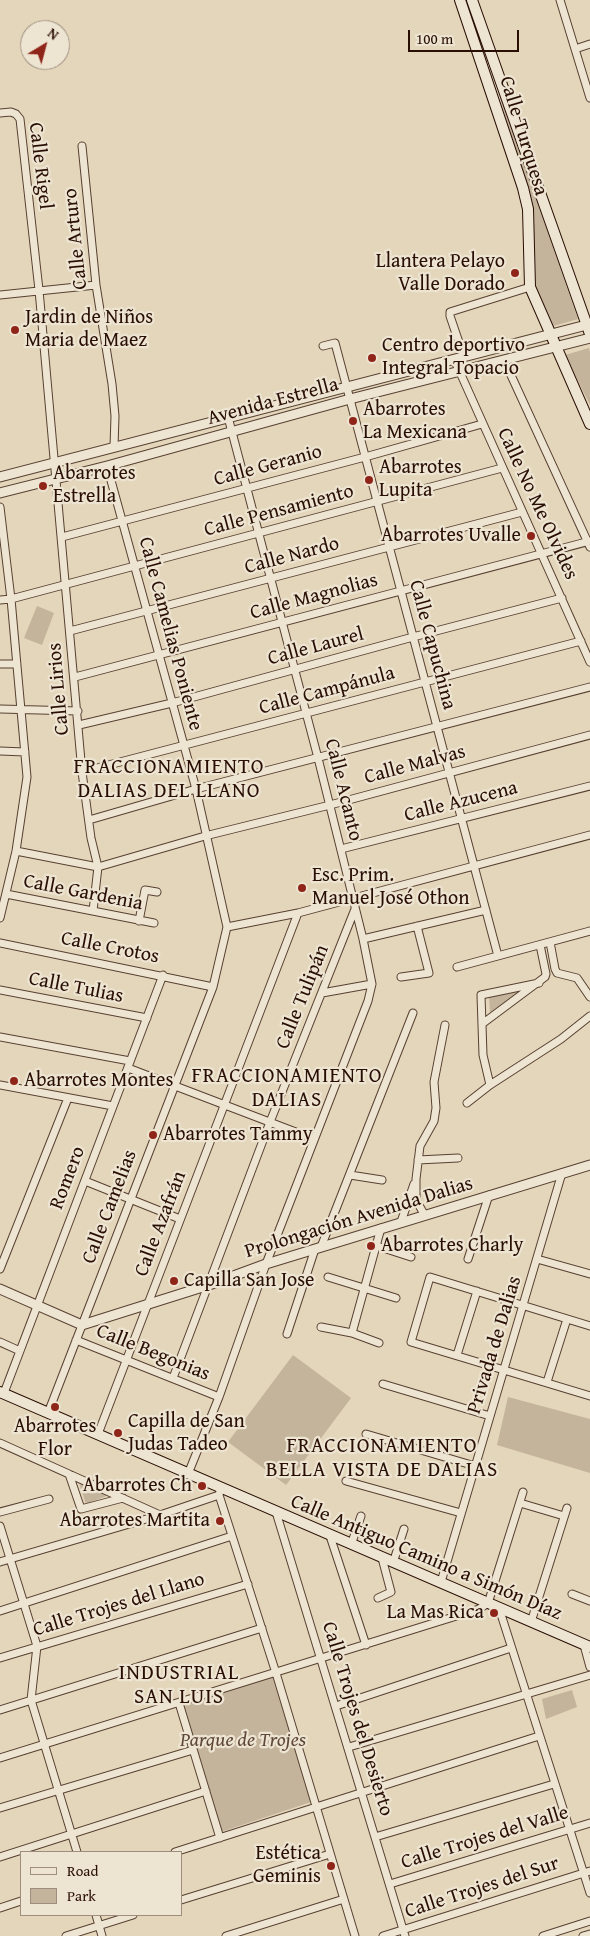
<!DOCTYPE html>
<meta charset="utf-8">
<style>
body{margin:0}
#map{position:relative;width:590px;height:1936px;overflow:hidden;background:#e3d6ba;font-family:"Gentium Book Plus",serif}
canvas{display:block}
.legend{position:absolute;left:20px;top:1851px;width:162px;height:65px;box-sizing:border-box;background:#ede4d2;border:1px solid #9f8e7f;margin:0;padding:6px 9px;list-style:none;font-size:15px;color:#290e03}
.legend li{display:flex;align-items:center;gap:10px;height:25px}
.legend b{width:25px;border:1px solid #9f8e7f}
.north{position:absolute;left:20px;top:20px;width:50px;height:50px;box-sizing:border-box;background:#ede4d2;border:1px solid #9f8e7f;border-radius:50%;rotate:37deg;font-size:14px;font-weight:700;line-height:20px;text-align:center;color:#290e03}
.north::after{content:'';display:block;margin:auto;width:18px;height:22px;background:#8f2418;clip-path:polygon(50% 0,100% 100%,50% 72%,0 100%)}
.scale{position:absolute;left:408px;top:30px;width:111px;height:22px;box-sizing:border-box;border:2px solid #290e03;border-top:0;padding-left:6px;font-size:15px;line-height:18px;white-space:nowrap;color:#290e03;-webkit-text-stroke:4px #ede4d2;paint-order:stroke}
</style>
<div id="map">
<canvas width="590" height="1936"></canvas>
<ul class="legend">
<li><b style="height:6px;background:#ede4d2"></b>Road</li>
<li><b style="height:14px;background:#c3b49b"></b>Park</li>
</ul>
<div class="north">N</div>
<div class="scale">100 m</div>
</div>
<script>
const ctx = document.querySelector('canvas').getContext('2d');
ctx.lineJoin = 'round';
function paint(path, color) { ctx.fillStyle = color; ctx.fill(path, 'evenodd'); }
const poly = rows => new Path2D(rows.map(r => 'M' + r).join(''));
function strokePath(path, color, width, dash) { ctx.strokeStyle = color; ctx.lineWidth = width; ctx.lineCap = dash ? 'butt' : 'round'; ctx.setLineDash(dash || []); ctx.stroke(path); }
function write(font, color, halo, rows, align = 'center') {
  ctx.font = font + ' "Gentium Book Plus",serif'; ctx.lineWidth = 4.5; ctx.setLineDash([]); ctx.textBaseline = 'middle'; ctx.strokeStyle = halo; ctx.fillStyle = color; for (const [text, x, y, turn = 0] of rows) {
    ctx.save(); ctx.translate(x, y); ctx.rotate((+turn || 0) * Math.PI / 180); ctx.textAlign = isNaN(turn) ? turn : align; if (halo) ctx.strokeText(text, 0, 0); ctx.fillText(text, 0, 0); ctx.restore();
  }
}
paint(poly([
 [494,76,578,319,550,327,534,291,533,240,528,200],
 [589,348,590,352,590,405,565,355],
 [37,606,54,613,42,645,24,638],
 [520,991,490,1013,489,997],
 [293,1355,351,1398,286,1485,228,1442],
 [508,1397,590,1419,590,1473,497,1445],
 [79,1483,109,1495,86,1504],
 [273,1677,311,1802,221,1832,183,1704],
 [572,1690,577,1707,546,1719,542,1699]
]), '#c3b49b');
const minor = poly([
 [560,0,590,98],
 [575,49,590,44],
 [0,113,11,112,16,114,20,119,39,290,82,772,91,838,98,867,93,911],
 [82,146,96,285,112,384,115,416,114,447],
 [0,295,96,285],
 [323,346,335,343,498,956],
 [464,357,450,316,450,312,530,287],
 [454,359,590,662],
 [504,360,590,547],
 [0,507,11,599,27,777,16,851,0,918],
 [62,537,365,457,482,424],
 [0,600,11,599,502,468],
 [70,631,522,512],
 [0,664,17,664],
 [75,677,590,541],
 [0,709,78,711],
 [79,725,172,703,413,637,562,598],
 [0,751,25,752],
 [82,772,581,641],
 [89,820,196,789,590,687],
 [341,849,590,786],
 [16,851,98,867,205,836,330,805,590,735],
 [6,894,154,923],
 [139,921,145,890,157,892],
 [227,927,298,913,590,835],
 [363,939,486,910],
 [550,942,555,969,557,973,577,978,590,997],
 [0,943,213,987],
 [457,967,590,931],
 [401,977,429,973,417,926],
 [0,990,147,1018],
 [322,993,372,984],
 [482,1024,545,977,546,974,540,945],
 [0,1037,130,1061],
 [128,1068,314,1139],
 [0,1085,113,1106],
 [490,1085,483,1055,481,995,539,983],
 [467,1103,490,1085,561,1039,590,1016],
 [418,1160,458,1158],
 [350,1175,382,1180],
 [85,1181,180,1219],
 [424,1214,416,1200,416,1179,420,1146,434,1121,436,1108,434,1082,445,1025],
 [401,1222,414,1184],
 [377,1246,411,1257],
 [321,1247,413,1013],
 [468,1259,489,1195],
 [537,1259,590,1274],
 [0,1269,68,1098],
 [328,1277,396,1298],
 [590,1326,430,1277,411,1342,590,1396],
 [321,1327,352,1333,379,1343],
 [352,1333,381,1228],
 [287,1334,315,1249],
 [76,1340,219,1397],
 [0,1342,20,1351],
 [457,1355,477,1291],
 [173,1378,270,1122,355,909],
 [547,1382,567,1319],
 [383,1384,490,1416],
 [4,1393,163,975],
 [48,1413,213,987,227,927,196,789,107,466],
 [98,1434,298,913],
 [366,1434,475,1466],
 [0,1443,160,1515],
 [69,1474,81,1509,123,1498],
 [188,1474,219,1397,266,1264,368,1001,372,984,363,939,318,758,228,417],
 [346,1481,461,1513],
 [219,1495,276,1673,355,1936],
 [520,1503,564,1516],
 [0,1512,49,1499],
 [276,1512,405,1936],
 [0,1526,37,1646,31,1700,77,1852],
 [330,1536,366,1645],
 [351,1545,361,1516],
 [0,1562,160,1515,219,1495,220,1491],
 [393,1563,404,1529],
 [441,1582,562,1173],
 [572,1594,590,1601],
 [378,1598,391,1592,382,1558],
 [499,1608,590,1893],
 [0,1611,232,1536],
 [531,1622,567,1508],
 [584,1645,590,1667],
 [0,1658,248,1584],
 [179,1703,220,1838],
 [336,1706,511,1648],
 [0,1710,262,1628],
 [349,1747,590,1675],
 [0,1758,479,1609,488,1603,490,1597,523,1492],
 [0,1808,193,1750],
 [375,1837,554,1784],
 [175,1852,539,1736],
 [0,1857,206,1791],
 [390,1884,590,1823],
 [181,1900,330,1854],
 [0,1908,21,1901],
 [96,1915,102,1936],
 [66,1936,133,1915],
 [226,1936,344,1899],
 [383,1936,590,1871],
 [543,1936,590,1921],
 [583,1936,590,1934]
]);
const tertiary = poly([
 [0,477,590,324],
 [0,493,107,466,350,399,590,338],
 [0,1289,82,1325,209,1285,266,1264,590,1165]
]);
const secondary = poly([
 [460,0,523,188,528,209,530,287,590,424],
 [472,0,590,334],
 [0,1392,590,1647]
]);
strokePath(minor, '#584031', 9);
strokePath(tertiary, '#584031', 11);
strokePath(secondary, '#290e03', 12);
strokePath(minor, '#ede4d2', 7);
strokePath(tertiary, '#ede4d2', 9);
strokePath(secondary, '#ede4d2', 10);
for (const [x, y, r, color] of [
 [515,273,5,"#8f2418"],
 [15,330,5,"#8f2418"],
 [372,358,5,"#8f2418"],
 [353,421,5,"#8f2418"],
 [369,480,5,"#8f2418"],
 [43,486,5,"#8f2418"],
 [531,536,5,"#8f2418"],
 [302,888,5,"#8f2418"],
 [14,1081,5,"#8f2418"],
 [153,1135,5,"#8f2418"],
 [371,1246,5,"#8f2418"],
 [174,1281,5,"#8f2418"],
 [55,1407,5,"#8f2418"],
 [118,1433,5,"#8f2418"],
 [202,1486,5,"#8f2418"],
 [220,1521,5,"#8f2418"],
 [494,1613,5,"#8f2418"],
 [331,1866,5,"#8f2418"]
]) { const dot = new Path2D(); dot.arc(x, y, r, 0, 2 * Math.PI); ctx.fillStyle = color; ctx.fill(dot); strokePath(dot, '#ede4d2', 2); }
write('20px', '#290e03', '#ede4d2', [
 ["Calle Turquesa",523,136,73],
 ["Calle Rigel",40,166,83],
 ["Calle Arturo",76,239,-96],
 ["Avenida Estrella",273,402,-15],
 ["Calle Geranio",268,466,-15],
 ["Calle No Me Olvides",537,504,65],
 ["Calle Pensamiento",279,511,-15],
 ["Calle Nardo",292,556,-15],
 ["Calle Magnolias",314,597,-15],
 ["Calle Camelias Poniente",170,634,75],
 ["Calle Capuchina",432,645,75],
 ["Calle Laurel",316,647,-15],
 ["Calle Lirios",59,689,-95],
 ["Calle Campánula",327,691,-15],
 ["Calle Malvas",415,765,-15],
 ["Calle Acanto",343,790,76],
 ["Calle Azucena",461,802,-14],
 ["Calle Gardenia",83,893,11],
 ["Calle Crotos",110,948,11],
 ["Calle Tulias",76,988,11],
 ["Calle Tulipán",303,997,-68],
 ["Romero",68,1178,-69],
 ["Calle Camelias",110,1207,-69],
 ["Prolongación Avenida Dalias",359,1218,-17],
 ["Calle Azafrán",161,1224,-69],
 ["Privada de Dalias",495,1345,-73],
 ["Calle Begonias",153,1353,22],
 ["Calle Antiguo Camino a Simón Díaz",426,1558,23],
 ["Calle Trojes del Llano",119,1605,-17],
 ["Calle Trojes del Desierto",357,1719,73],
 ["Calle Trojes del Valle",485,1838,-17],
 ["Calle Trojes del Sur",482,1888,-18]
]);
write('20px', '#290e03', '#ede4d2', [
 ["Llantera Pelayo",505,262,"right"],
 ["Valle Dorado",505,285,"right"],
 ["Jardin de Niños",25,318],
 ["Maria de Maez",25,341],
 ["Centro deportivo",382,346],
 ["Integral Topacio",382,369],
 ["Abarrotes",363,410],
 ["La Mexicana",363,433],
 ["Abarrotes",379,468],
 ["Lupita",379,491],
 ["Abarrotes",53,474],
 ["Estrella",53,497],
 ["Abarrotes Uvalle",521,536,"right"],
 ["Esc. Prim.",312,876],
 ["Manuel José Othon",312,899],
 ["Abarrotes Montes",24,1081],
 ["Abarrotes Tammy",163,1135],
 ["Abarrotes Charly",381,1246],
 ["Capilla San Jose",184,1281],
 ["Capilla de San",128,1422],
 ["Judas Tadeo",128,1445],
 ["Abarrotes",55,1427,"center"],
 ["Flor",55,1450,"center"],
 ["Abarrotes Ch",192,1486,"right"],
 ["Abarrotes Martita",210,1521,"right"],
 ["La Mas Rica",484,1613,"right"],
 ["Estética",321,1854,"right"],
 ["Geminis",321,1877,"right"]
], 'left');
write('italic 20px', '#5f4838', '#ede4d2', [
 ["Parque de Trojes",243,1741]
]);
ctx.letterSpacing = '1px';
write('21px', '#290e03', '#ede4d2', [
 ["FRACCIONAMIENTO",169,768],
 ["DALIAS DEL LLANO",169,792],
 ["FRACCIONAMIENTO",287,1077],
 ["DALIAS",287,1101],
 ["FRACCIONAMIENTO",382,1447],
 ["BELLA VISTA DE DALIAS",382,1471],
 ["INDUSTRIAL",179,1674],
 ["SAN LUIS",179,1698]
]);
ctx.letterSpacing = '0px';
</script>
